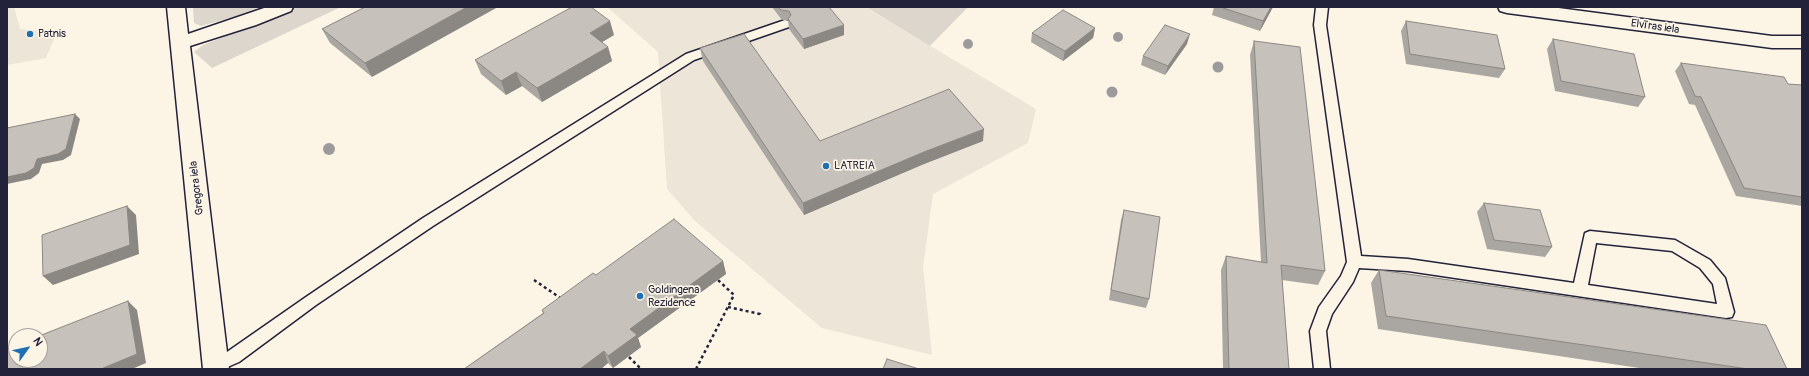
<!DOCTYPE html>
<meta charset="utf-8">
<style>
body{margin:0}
#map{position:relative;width:1809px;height:376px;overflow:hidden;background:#fcf5e5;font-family:Pangolin,sans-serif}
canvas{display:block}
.frame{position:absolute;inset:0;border:8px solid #22223b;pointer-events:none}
.north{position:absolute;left:8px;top:328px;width:40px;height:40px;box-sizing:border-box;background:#fcf5e5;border:1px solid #a5a1a1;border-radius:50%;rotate:57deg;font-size:11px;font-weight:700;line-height:16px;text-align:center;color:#22223b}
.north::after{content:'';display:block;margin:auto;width:14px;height:18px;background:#1f6fb2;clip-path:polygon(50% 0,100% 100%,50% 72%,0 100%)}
</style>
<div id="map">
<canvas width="1809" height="376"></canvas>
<div class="frame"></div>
<div class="north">N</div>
</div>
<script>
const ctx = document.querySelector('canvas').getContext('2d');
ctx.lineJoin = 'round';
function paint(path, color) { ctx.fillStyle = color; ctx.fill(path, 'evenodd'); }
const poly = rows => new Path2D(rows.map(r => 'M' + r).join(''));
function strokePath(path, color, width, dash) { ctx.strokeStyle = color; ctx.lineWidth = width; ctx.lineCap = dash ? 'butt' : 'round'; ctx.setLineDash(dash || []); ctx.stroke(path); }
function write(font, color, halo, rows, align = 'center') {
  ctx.font = font + ' Pangolin,sans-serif'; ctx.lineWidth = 3.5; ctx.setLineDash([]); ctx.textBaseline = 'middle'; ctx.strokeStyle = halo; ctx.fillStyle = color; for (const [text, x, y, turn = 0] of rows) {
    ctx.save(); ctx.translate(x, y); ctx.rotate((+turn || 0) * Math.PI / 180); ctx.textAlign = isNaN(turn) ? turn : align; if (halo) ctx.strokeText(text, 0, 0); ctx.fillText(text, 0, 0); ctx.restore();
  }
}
paint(poly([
 [7,7,14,7,20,29,53,32,55,37,46,58,7,65],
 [607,7,865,7,1036,109,1028,143,933,194,923,267,932,355,822,328,695,221,667,189,658,52]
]), '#ece5d8');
paint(poly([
 [193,7,260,7,234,17,201,26,194,23],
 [290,7,341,7,212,68,194,52,203,45,285,13],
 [866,7,968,7,930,46]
]), '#dcd6cc');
const service = poly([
 [1316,7,1328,7,1326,25,1361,256,1408,259,1574,283,1585,233,1590,231,1675,240,1710,260,1725,278,1734,312,1732,317,1726,318,1408,271,1359,268,1353,282,1332,314,1326,331,1330,369,1314,369,1310,331,1319,307,1341,276,1347,262,1314,25,1316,7],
 [1596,243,1672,251,1700,268,1713,284,1717,304,1588,285,1596,243],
 [785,20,789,21,791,24,789,27,694,60,433,226,316,305,239,362,223,369,209,369,207,365,209,360,227,352,306,297,423,218,686,54,785,20]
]);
const minor = poly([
 [167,7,185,7,188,34,267,7,293,7,291,11,256,25,190,46,229,369,203,369,167,7],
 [1498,7,1551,7,1772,36,1802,36,1802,48,1772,48,1507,13,1500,11,1498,7]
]);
strokePath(service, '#22223b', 3);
strokePath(minor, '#22223b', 3);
strokePath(poly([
 [534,280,562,299],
 [728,307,760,314,760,316],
 [629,357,641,369],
 [696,369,734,295,718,280]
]), '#22223b', 2.5, [3, 3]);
paint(service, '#fcf5e5');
paint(minor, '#fcf5e5');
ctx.fillStyle = '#9d9a9b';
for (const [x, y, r] of [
 [1118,37,5],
 [968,44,5],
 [1218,67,5.5],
 [1112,92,5.5],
 [329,149,6]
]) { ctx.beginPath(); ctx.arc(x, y, r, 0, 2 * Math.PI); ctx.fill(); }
paint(poly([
 [365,7,372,77,330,43,322,29],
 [772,7,829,7,844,35,804,49,789,29,788,20,782,20],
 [1214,7,1273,7,1260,31,1212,15],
 [1406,21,1505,69,1499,78,1406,64,1401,31],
 [1095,28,1093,38,1063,61,1031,42,1032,33],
 [614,35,602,42,608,47,612,61,542,102,522,86,506,95,481,74,475,60],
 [1553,39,1645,97,1638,107,1555,91,1547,49],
 [1254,41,1325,271,1318,285,1282,280,1289,369,1223,369,1221,270,1226,256,1261,262,1250,55],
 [1187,44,1165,75,1141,65,1143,56],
 [700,48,820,141,983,141,924,164,804,215,703,61],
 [1681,63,1788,84,1802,85,1802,206,1736,196,1695,105,1689,104,1675,71],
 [1484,203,1552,247,1545,257,1487,249,1477,212],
 [1124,210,1149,299,1146,308,1109,300,1121,220],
 [723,261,726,274,638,338,641,347,613,368,608,363,601,369,464,369,543,313,542,310],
 [1379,270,1787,369,1646,369,1378,329,1371,283]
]), '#aaa6a1');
paint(poly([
 [467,7,498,7,372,77,365,63],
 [1271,7,1273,7,1260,31,1263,21],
 [610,21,614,35,594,47,590,33],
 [844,25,844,35,804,49,803,39],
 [1095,28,1093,38,1063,61,1065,51],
 [1190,34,1187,44,1165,75,1168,66],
 [608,47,612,61,542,102,537,88],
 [516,72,522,86,506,95,501,81],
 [75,114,80,119,71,155,63,160,42,164,39,173,31,179,7,184,7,177,37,159],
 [984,129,983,141,924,164,804,215,803,203,924,152],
 [127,206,136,215,139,254,53,285,43,276],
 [723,261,726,274,638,338,641,347,613,368,608,356,630,329],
 [128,301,137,310,146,363,132,369,101,369],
 [604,351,608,363,601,369,580,369]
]), '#8b8783');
const building = poly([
 [365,7,467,7,365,63,322,29,365,7],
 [572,7,591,7,610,21,590,33,608,47,537,88,516,72,501,81,475,60,572,7],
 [778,7,829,7,844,25,803,39,788,19,791,15,789,11,781,10,778,7],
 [1220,7,1271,7,1263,21,1220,7],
 [1063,10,1095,28,1065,51,1032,33,1063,10],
 [1406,21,1497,35,1505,69,1410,54,1406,21],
 [1165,25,1190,34,1168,66,1143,56,1165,25],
 [744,34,820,141,949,89,984,129,924,152,803,203,700,48,744,34],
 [1553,39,1634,54,1645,97,1561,81,1553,39],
 [1254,41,1300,47,1321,233,1325,271,1281,265,1289,369,1229,369,1226,256,1267,263,1254,41],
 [1681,63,1784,77,1788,84,1802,85,1802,197,1744,188,1701,97,1695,96,1681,63],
 [75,114,66,149,58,154,37,159,34,168,26,173,7,177,7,128,75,114],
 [1484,203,1540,210,1552,247,1494,240,1484,203],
 [127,206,130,245,43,276,42,235,127,206],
 [1124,210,1160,217,1149,299,1111,290,1124,210],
 [674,219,723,261,630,329,637,335,608,356,604,351,580,369,464,369,544,313,542,310,593,273,596,275,674,219],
 [1379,270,1766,325,1787,369,1748,369,1386,316,1379,270],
 [128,301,137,354,101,369,7,369,7,349,16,345,16,360,40,360,40,336,39,336,128,301],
 [887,359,919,369,883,369,887,359]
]);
paint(building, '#c6c1bb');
strokePath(building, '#8b8783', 1);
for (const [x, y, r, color] of [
 [30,34,4,"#1f6fb2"],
 [826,166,4,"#1f6fb2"],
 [640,296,4,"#1f6fb2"]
]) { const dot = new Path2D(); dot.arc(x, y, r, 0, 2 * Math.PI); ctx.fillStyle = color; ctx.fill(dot); strokePath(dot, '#fcf5e5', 1.5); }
write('11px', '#22223b', '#fcf5e5', [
 ["Elvīras iela",1655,27,8],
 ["Gregora iela",197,188,-97]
]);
write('11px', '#22223b', '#fcf5e5', [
 ["Patnis",38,34],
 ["LATREIA",834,166],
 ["Goldingena",648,290],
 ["Rezidence",648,303]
], 'left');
</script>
